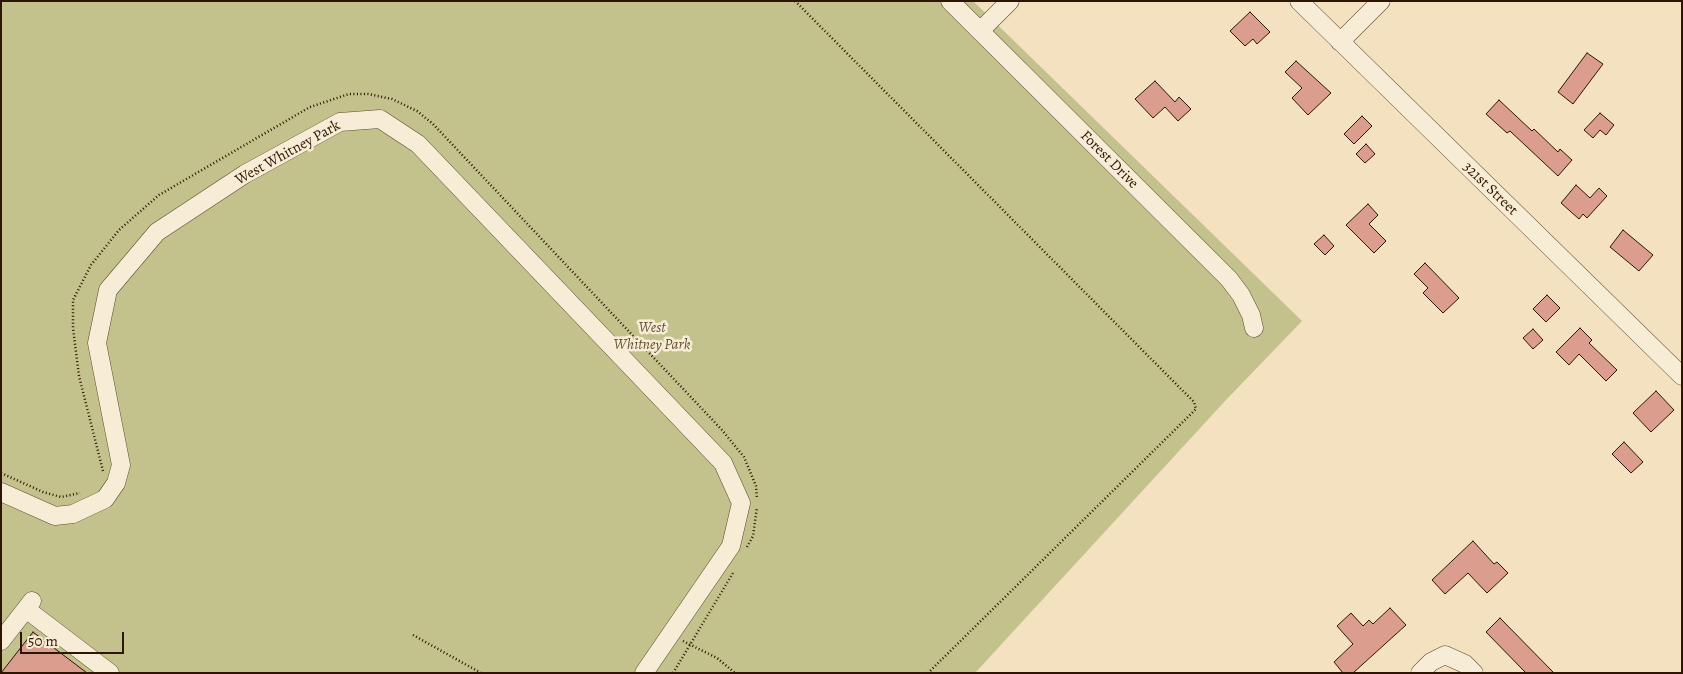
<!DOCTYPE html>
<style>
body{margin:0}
#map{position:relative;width:1683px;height:674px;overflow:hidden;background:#f3e1bf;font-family:Alegreya,serif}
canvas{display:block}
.frame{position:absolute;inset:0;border:2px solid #2e1501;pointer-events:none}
.scale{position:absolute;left:20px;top:632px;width:104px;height:22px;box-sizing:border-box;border:2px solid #2e1501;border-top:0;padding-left:6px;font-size:15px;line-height:18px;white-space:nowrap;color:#2e1501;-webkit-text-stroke:4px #f7ecd5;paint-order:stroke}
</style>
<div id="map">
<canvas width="1683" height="674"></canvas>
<div class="frame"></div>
<div class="scale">50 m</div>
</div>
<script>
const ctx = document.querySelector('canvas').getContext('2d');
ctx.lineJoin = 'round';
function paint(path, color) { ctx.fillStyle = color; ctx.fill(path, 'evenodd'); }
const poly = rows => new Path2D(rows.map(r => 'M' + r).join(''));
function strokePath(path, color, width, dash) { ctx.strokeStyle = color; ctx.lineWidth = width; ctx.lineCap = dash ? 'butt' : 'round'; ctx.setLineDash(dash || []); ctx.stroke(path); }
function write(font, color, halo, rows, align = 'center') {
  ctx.font = font + ' Alegreya,serif'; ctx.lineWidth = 5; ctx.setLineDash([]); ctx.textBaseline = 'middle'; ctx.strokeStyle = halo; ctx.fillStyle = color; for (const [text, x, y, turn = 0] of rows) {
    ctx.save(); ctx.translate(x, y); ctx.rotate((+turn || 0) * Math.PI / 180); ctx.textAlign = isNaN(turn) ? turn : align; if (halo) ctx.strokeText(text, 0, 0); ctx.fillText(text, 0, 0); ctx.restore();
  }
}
paint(poly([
 [1,1,973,1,1302,321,1225,401,975,673,1,673]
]), '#c3c18c');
const building = poly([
 [1250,12,1270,32,1257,44,1253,39,1245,46,1230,31,1250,12],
 [1587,53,1603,64,1573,104,1558,92,1587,53],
 [1296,61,1331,93,1308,115,1292,98,1302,88,1285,72,1296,61],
 [1155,81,1175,102,1179,97,1191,109,1178,121,1165,107,1153,118,1135,99,1155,81],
 [1499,100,1532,131,1534,129,1558,152,1560,149,1572,160,1558,176,1510,131,1507,133,1486,114,1499,100],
 [1600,113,1614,125,1606,135,1600,130,1593,138,1584,130,1600,113],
 [1362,116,1372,126,1354,144,1344,134,1362,116],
 [1366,144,1375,154,1365,163,1356,154,1366,144],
 [1576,185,1590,198,1599,188,1607,196,1587,218,1583,214,1579,219,1561,203,1576,185],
 [1368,204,1378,215,1369,224,1386,241,1374,253,1346,225,1368,204],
 [1623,230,1653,255,1639,271,1610,247,1623,230],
 [1324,235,1334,246,1325,255,1314,244,1324,235],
 [1425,263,1459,298,1443,313,1423,293,1428,288,1414,274,1425,263],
 [1547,295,1560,308,1546,322,1533,309,1547,295],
 [1580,328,1592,340,1589,343,1617,370,1606,381,1579,354,1569,365,1556,352,1580,328],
 [1533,329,1543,340,1533,349,1523,338,1533,329],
 [1656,391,1674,410,1651,432,1633,413,1656,391],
 [1624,442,1643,462,1631,473,1612,454,1624,442],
 [1473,541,1494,564,1497,562,1508,573,1487,593,1468,573,1445,594,1432,580,1473,541],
 [1390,608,1406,625,1353,673,1343,673,1334,662,1353,644,1337,626,1351,613,1363,626,1369,620,1373,624,1390,608],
 [1500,618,1554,673,1526,673,1486,632,1500,618],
 [33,632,87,673,1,673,33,632]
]);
paint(building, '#da9d8e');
strokePath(building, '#2e1501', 1);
const minor = poly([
 [950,1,1229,279,1241,295,1251,315,1254,328],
 [1299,1,1682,376],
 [980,31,1010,1],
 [1340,42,1381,1],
 [1,492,55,516,73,514,105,499,116,483,121,465,97,343,108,290,157,232,245,174,340,122,380,119,418,144,723,463,741,503,731,546,644,673],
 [26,609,110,673],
 [1,641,32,601],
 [1420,673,1431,662,1445,655,1465,664,1474,673]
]);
strokePath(minor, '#5f4830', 19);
strokePath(poly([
 [795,1,1194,402,1196,409,928,673],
 [103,471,79,376,73,328,73,300,91,265,119,230,159,195,310,107,349,94,368,94,392,99,417,111,433,124,722,430,744,457,756,486,757,499],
 [1,473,43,492,61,497,80,493],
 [747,547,753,536,757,507],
 [413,635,481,673],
 [683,641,717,658,735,673],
 [673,673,733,573]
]), '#2e1501', 2.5, [1, 2.5]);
strokePath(minor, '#f7ecd5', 18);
write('15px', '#2e1501', '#f7ecd5', [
 ["West Whitney Park",288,153,-29],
 ["Forest Drive",1109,160,45],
 ["321st Street",1490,189,44]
]);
write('italic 15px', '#625132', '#f7ecd5', [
 ["West",652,328],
 ["Whitney Park",652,345]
]);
</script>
